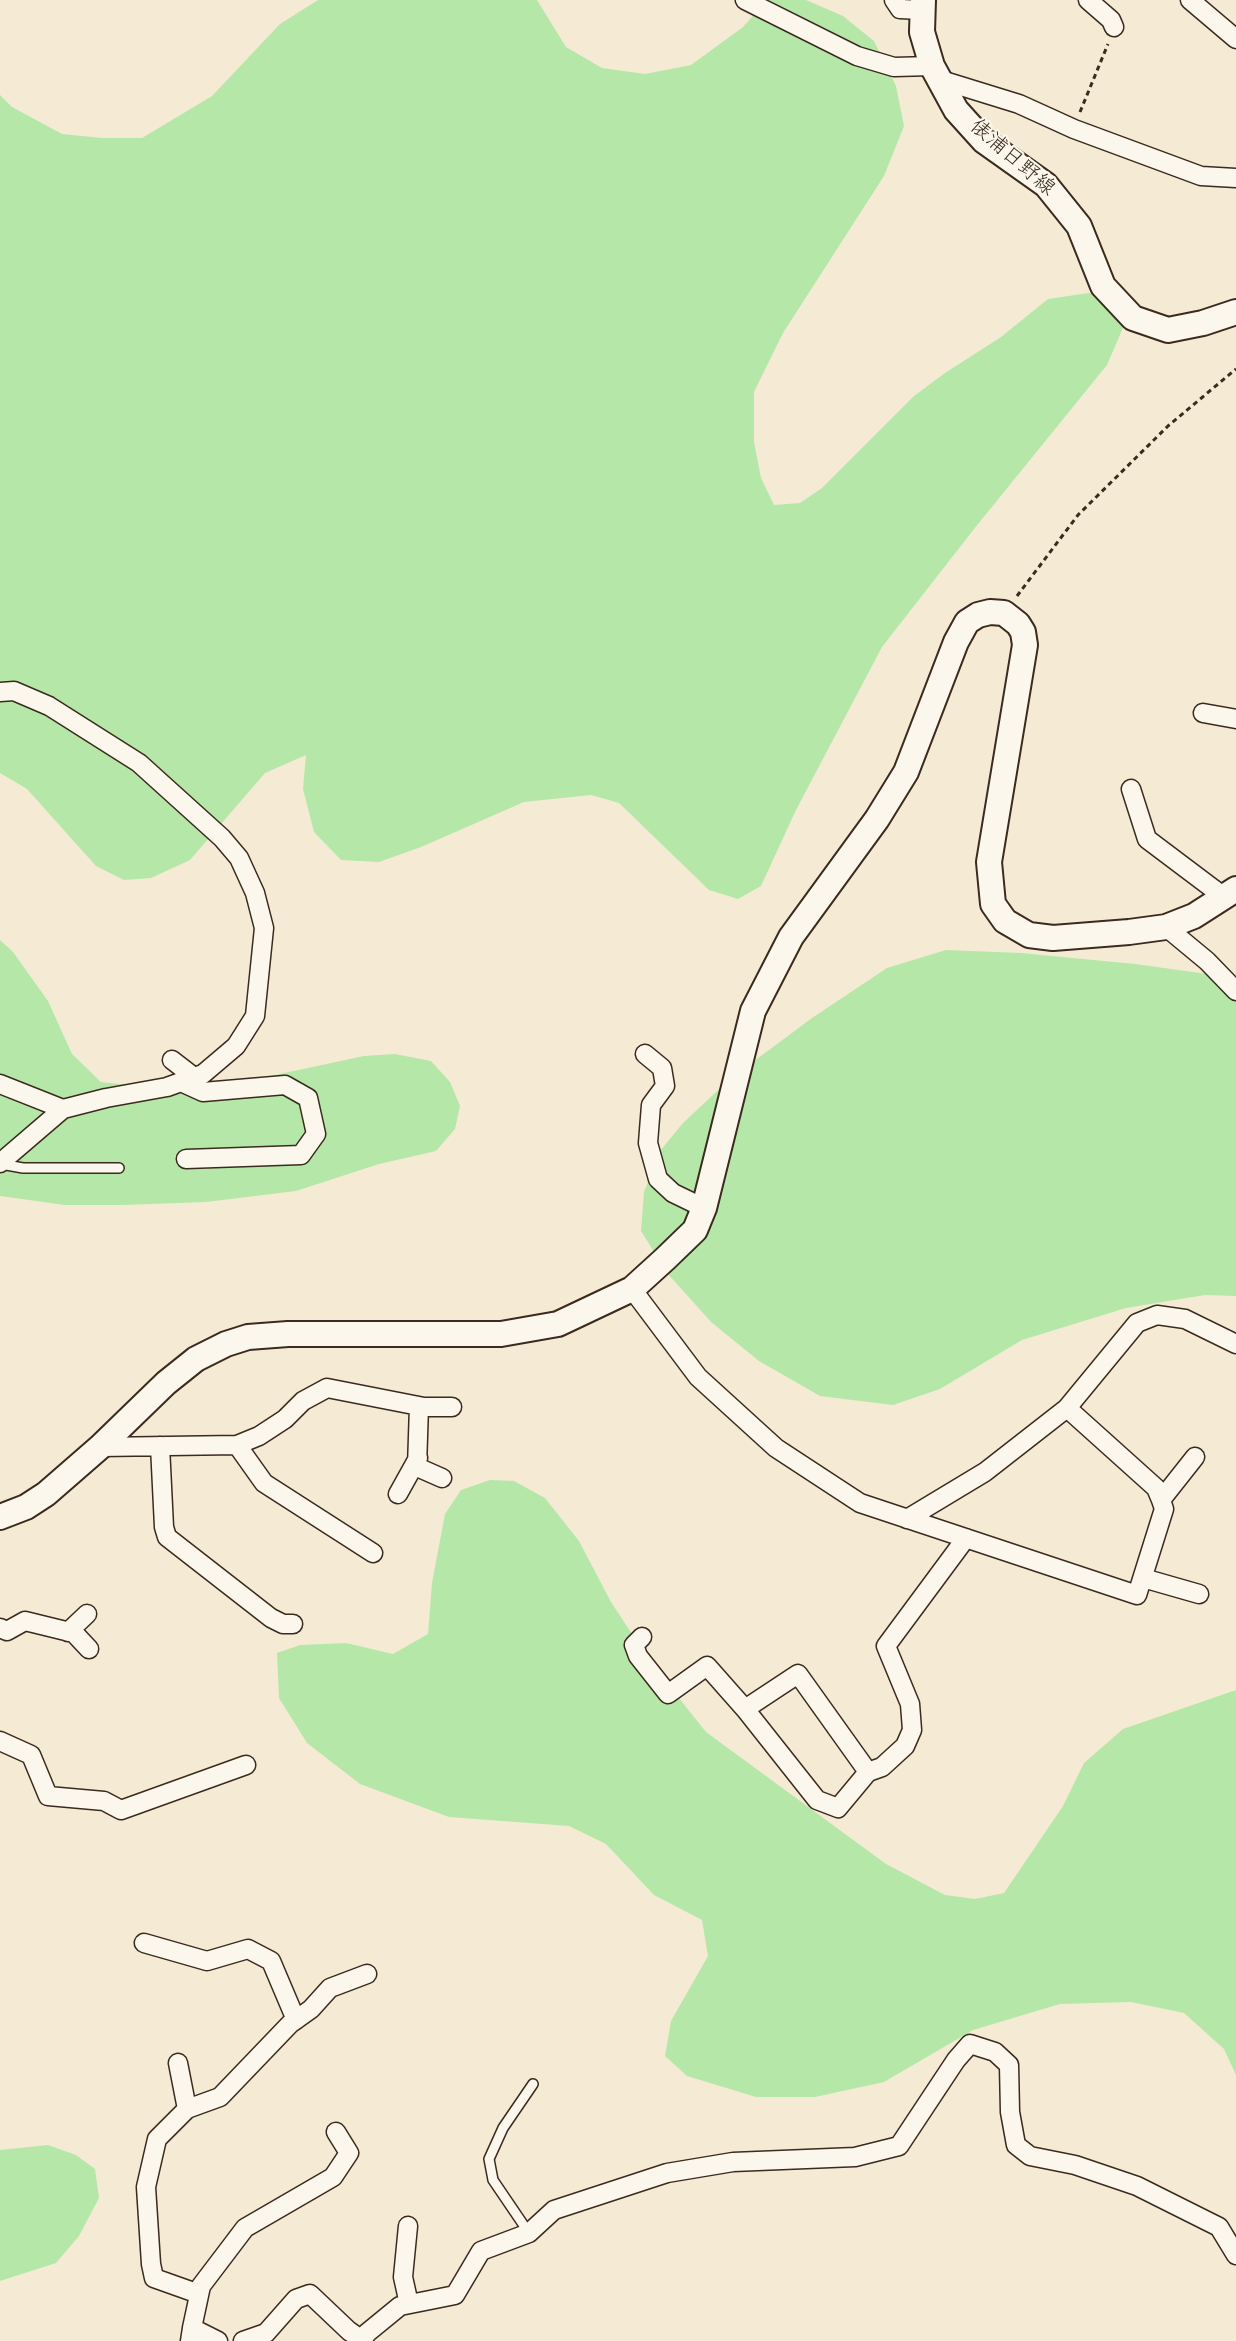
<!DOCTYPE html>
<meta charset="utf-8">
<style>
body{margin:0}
canvas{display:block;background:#f5ead4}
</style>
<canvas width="1236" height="2341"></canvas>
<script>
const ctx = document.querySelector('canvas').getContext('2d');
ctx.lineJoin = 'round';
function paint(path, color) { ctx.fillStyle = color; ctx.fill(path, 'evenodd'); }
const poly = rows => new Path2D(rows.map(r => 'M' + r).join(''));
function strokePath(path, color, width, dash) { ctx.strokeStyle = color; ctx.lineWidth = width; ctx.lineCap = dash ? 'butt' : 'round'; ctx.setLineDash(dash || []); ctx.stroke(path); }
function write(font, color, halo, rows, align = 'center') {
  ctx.font = font + ' "Indie Flower","Klee One",sans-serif'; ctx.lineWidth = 4.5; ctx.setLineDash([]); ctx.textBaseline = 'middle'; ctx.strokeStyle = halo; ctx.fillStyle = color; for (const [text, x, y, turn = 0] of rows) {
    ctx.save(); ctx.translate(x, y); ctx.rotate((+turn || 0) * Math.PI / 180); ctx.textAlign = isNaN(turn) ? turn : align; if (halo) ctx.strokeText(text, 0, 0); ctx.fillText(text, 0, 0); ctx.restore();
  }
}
paint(poly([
 [318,0,537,0,566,47,602,68,645,74,691,65,743,27,767,0,806,0,843,16,874,41,896,86,904,126,884,176,783,333,754,392,754,442,761,478,774,505,800,503,822,488,914,396,945,373,1001,337,1048,299,1089,293,1107,300,1125,323,1107,365,974,529,882,647,796,810,761,886,738,899,709,890,619,803,591,795,524,802,421,847,379,862,341,860,314,832,303,789,306,755,265,773,190,860,151,878,124,880,96,866,27,789,0,773,0,95,12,107,62,134,102,138,142,138,212,96,280,24],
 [0,940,13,952,48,1001,72,1054,101,1082,156,1088,228,1085,364,1056,395,1054,431,1061,450,1082,460,1106,455,1129,436,1151,379,1164,296,1191,206,1202,123,1205,65,1205,0,1196],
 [946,950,1021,953,1135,964,1236,978,1236,1296,1205,1295,1126,1308,1022,1340,940,1389,893,1405,820,1396,759,1361,711,1322,668,1274,641,1231,644,1192,660,1151,683,1123,730,1079,812,1018,887,968],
 [490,1480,514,1481,545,1498,579,1541,611,1602,651,1663,706,1732,886,1864,945,1895,975,1899,1004,1893,1063,1806,1084,1763,1123,1729,1236,1690,1236,2075,1224,2049,1184,2013,1131,2002,1060,2004,973,2030,884,2082,815,2097,756,2097,687,2076,665,2056,671,2021,708,1956,702,1920,654,1895,606,1844,569,1826,449,1817,360,1784,307,1743,279,1698,277,1653,300,1645,346,1643,393,1654,428,1634,432,1583,445,1514,461,1490],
 [48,2145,76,2155,95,2169,99,2198,79,2236,56,2263,0,2281,0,2150]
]), '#b5e8a8');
const lane = poly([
 [0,1164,23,1168,119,1168],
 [529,2233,493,2180,489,2159,503,2128,533,2084]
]);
const street = poly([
 [745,0,857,56,894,67,932,66],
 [894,0,900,9,922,10],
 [1088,0,1111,20,1114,27],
 [1190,0,1236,39],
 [938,79,1019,104,1074,129,1201,176,1236,178],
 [0,692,14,691,49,706,139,763,222,838,239,858,255,893,264,928,255,1016,236,1046,203,1074,167,1087,106,1098,63,1109,0,1163],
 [1203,713,1236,719],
 [1131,789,1147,839,1224,897],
 [1166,927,1207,961,1236,991],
 [645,1054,662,1068,665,1086,651,1105,648,1143,658,1179,673,1193,704,1208],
 [172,1060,194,1077],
 [181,1082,203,1092,285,1085,308,1098,316,1134,301,1155,186,1159],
 [0,1084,63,1109],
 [632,1289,698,1377,776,1448,860,1503,1137,1595,1164,1509,1161,1500,1156,1488,1067,1408],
 [419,1406,417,1467,442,1478],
 [237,1445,264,1483,373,1553],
 [160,1446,164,1527,167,1537,271,1618,283,1624,293,1624],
 [100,1447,237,1445,259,1436,285,1419,303,1401,327,1388,424,1407,452,1407],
 [398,1494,418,1458],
 [1161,1500,1195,1457],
 [907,1519,985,1472,1067,1408,1137,1323,1157,1315,1185,1319,1236,1344],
 [1143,1578,1199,1594],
 [0,1628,7,1631,25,1621,74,1633,89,1649],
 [68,1632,87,1614],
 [642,1637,634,1645,638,1656,668,1694,707,1666,745,1709],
 [0,1741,31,1755,48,1796,104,1801,121,1810,246,1765],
 [868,1772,838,1808,817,1800,745,1709,798,1674,868,1772,882,1767,905,1746,912,1730,910,1704,886,1646,966,1538],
 [144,1943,207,1961,248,1949,271,1961,296,2020],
 [178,2063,187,2109,157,2139,146,2187,151,2264,154,2278,199,2294],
 [187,2109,220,2097,290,2024,311,2009,330,1988,367,1974],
 [408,2226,403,2277,409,2304],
 [192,2328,201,2286,245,2228,333,2177,349,2153,336,2132],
 [190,2341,192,2328,218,2341],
 [243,2341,266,2333,296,2299,310,2294,349,2331,362,2340],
 [362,2341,367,2333,400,2306,455,2295,481,2251,529,2233,554,2210,667,2173,733,2162,855,2157,899,2146,956,2060,970,2044,995,2052,1009,2065,1010,2112,1016,2145,1030,2156,1075,2165,1137,2186,1219,2227,1236,2255]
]);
const secondary = poly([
 [923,0,922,32,932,66,956,110,984,141,1046,185,1079,226,1103,286,1133,318,1168,330,1203,323,1236,312],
 [0,1517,26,1507,46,1494,100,1447,166,1383,196,1359,226,1344,248,1337,288,1334,501,1334,558,1324,632,1289,665,1259,695,1230,704,1208,753,1011,791,937,877,819,906,772,956,642,967,622,978,615,990,612,1004,613,1018,624,1023,632,1025,645,989,862,993,904,1005,921,1029,935,1053,938,1129,932,1166,927,1194,916,1236,889]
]);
strokePath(lane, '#3b2a1e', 12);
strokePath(street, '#3b2a1e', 21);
strokePath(secondary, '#3b2a1e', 28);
strokePath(poly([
 [1080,112,1108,44],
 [1017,596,1078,515,1168,426,1236,369]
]), '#3b2a1e', 3, [5, 4]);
strokePath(lane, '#fbf7ec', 9);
strokePath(street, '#fbf7ec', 18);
strokePath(secondary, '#fbf7ec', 24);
write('21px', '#3b2a1e', '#fbf7ec', [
 ["俵浦日野線",1011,159,41]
]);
</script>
